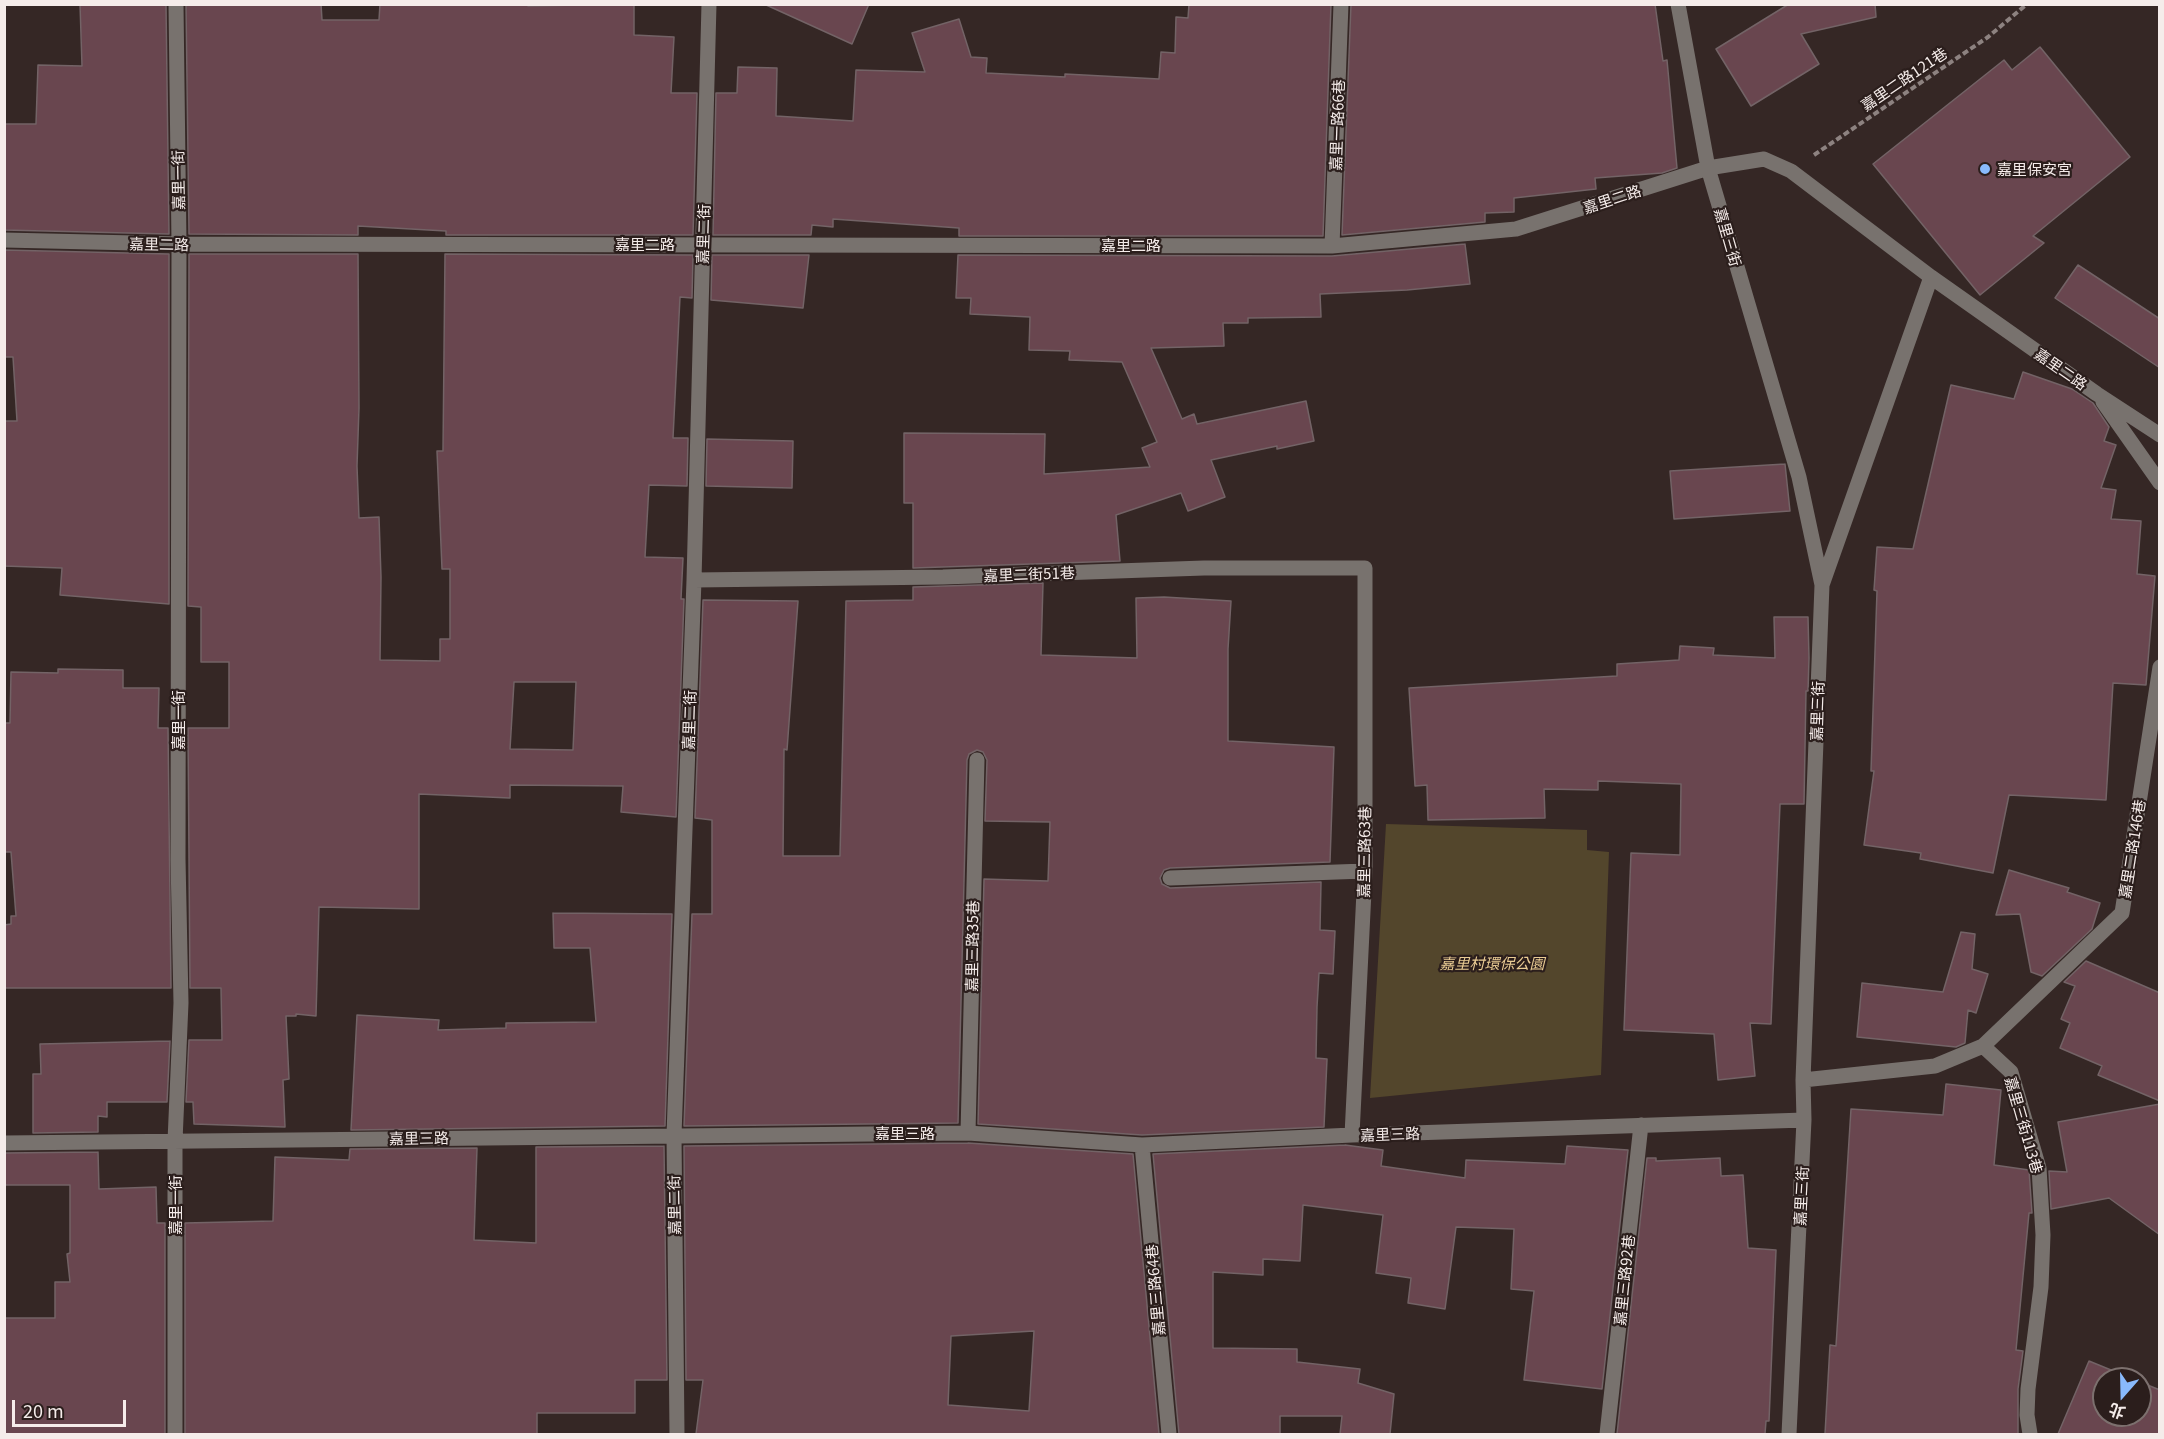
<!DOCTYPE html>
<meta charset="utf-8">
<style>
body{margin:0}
#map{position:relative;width:2164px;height:1439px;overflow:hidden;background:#352725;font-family:Georgia,"Noto Sans TC",serif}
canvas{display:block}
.frame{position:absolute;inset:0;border:6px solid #f5ecea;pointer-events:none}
.north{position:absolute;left:2092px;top:1367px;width:60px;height:60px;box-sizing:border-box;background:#2b1e1c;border:2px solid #7c706e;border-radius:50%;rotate:200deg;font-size:16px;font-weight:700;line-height:24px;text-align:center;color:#f5ecea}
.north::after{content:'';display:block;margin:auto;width:21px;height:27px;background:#89bafc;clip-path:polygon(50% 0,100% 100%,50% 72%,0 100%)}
.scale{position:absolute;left:12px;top:1400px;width:114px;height:27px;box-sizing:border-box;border:3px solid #f5ecea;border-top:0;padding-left:8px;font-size:18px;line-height:21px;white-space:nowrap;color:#f5ecea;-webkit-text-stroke:4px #2b1e1c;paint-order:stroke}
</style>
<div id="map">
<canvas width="2164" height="1439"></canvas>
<div class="frame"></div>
<div class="north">北</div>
<div class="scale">20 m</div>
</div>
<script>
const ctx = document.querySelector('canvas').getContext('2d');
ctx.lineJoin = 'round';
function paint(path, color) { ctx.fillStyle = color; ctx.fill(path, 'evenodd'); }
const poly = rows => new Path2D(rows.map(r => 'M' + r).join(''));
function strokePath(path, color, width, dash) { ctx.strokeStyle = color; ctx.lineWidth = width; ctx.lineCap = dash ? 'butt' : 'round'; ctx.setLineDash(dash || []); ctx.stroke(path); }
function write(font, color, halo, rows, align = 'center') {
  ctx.font = font + ' Georgia,"Noto Sans TC",serif'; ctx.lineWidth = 4.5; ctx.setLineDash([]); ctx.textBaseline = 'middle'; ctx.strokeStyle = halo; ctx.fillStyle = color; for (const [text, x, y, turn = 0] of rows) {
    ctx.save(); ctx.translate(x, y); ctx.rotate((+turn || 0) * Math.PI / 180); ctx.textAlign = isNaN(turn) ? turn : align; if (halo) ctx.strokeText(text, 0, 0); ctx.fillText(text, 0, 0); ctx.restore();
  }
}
paint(poly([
 [1386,824,1587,830,1587,850,1609,852,1601,1075,1370,1098]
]), '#53462c');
const building = poly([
 [80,4,166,4,169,234,4,230,4,124,36,124,38,65,82,66,80,4],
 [186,4,321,4,322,20,379,20,380,4,528,4,528,6,634,4,634,35,674,37,671,93,697,93,693,235,446,235,446,231,358,226,358,235,189,234,186,4],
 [764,4,869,4,852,44,764,4],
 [1189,4,1331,4,1323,236,959,236,959,228,833,219,833,227,812,225,811,235,713,235,716,93,737,93,738,67,777,68,776,116,853,121,856,70,925,72,912,33,959,19,971,57,987,58,986,73,1065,77,1065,74,1159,79,1161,52,1175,53,1176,17,1188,18,1189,4],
 [1351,4,1655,4,1663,61,1667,60,1677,168,1662,173,1595,178,1596,189,1514,198,1514,212,1485,213,1485,222,1342,235,1351,4],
 [1789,4,1875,4,1876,17,1801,34,1819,64,1751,106,1716,49,1789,4],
 [2040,47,2130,157,2033,236,2044,243,1980,295,1873,164,2004,60,2012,70,2040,47],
 [1465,244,1470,284,1407,290,1320,294,1321,317,1248,318,1248,323,1223,323,1224,346,1151,348,1182,419,1194,414,1197,424,1306,401,1314,441,1277,449,1277,446,1211,460,1225,497,1188,511,1181,493,1116,515,1120,561,913,568,913,503,904,503,904,433,1045,434,1044,474,1150,467,1142,448,1157,442,1122,362,1069,360,1070,351,1029,350,1030,317,970,314,971,298,956,298,958,255,1332,256,1465,244],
 [4,250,169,254,169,604,60,595,62,568,4,566,4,421,17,421,13,357,4,357,4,250],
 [189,254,358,254,359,408,357,466,359,518,379,517,381,577,380,660,440,661,440,639,450,639,450,569,442,569,437,451,443,451,445,254,693,255,692,298,680,297,673,438,688,438,687,486,649,485,645,557,683,558,681,599,684,599,676,817,621,812,623,786,510,785,510,798,419,794,419,909,319,907,316,1016,296,1014,296,1016,286,1016,289,1079,283,1080,285,1127,194,1124,193,1102,186,1102,189,1040,222,1040,221,988,190,988,188,728,229,728,229,662,201,662,201,607,188,606,189,254],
 [514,682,576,682,573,750,510,749,514,682],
 [712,255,809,255,803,308,711,300,712,255],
 [2078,265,2160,319,2160,368,2055,298,2078,265],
 [2023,372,2072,389,2093,403,2109,427,2104,441,2116,445,2101,488,2116,490,2111,519,2141,521,2137,574,2155,576,2146,685,2113,683,2106,800,2009,795,1993,873,1920,859,1921,853,1864,845,1874,771,1871,771,1877,591,1874,590,1877,547,1913,549,1951,385,2014,399,2023,372],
 [707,439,793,441,792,488,706,486,707,439],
 [1785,464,1790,511,1674,519,1670,471,1785,464],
 [1043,583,1041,655,1137,658,1136,598,1164,597,1231,601,1228,649,1228,741,1334,747,1330,862,1170,868,1164,870,1160,878,1162,884,1170,888,1321,882,1320,930,1335,931,1333,974,1319,973,1317,1007,1316,1058,1327,1059,1324,1127,1142,1135,978,1124,984,879,1048,881,1050,822,985,821,987,760,983,752,977,750,969,754,967,760,958,1123,684,1126,692,914,712,914,712,820,695,818,703,600,798,601,787,750,784,749,783,856,840,856,846,601,913,600,913,587,1043,583],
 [1774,617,1808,617,1809,658,1808,691,1806,691,1804,804,1780,804,1771,1024,1750,1023,1755,1076,1718,1080,1714,1034,1624,1030,1631,853,1680,855,1681,784,1598,781,1598,790,1544,789,1545,818,1428,820,1427,785,1415,786,1409,688,1617,676,1617,664,1679,660,1680,646,1714,648,1713,655,1775,658,1774,617],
 [58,669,123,670,123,688,159,688,158,728,168,728,171,988,4,988,4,925,11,924,11,916,16,916,11,852,4,852,4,723,10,723,11,672,58,673,58,669],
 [2009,870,2069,888,2067,892,2100,903,2092,929,2042,976,2031,972,2020,914,1996,915,2009,870],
 [553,913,672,914,665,1126,351,1130,357,1015,439,1020,438,1030,506,1028,506,1023,596,1022,590,948,554,948,553,913],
 [1961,932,1975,934,1972,969,1988,974,1976,1013,1968,1010,1965,1043,1956,1047,1857,1037,1862,983,1943,992,1961,932],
 [2086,961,2160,993,2160,1101,2098,1075,2102,1066,2060,1048,2070,1023,2061,1019,2075,986,2064,982,2086,961],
 [170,1041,167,1102,107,1102,107,1117,98,1116,98,1132,33,1133,33,1074,41,1074,40,1044,170,1041],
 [1946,1084,2001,1090,1994,1165,2029,1170,2032,1213,2029,1213,2016,1350,2023,1351,2018,1389,2018,1434,1825,1434,1830,1345,1836,1346,1851,1109,1943,1115,1946,1084],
 [2160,1104,2160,1235,2109,1198,2051,1209,2049,1171,2067,1172,2058,1122,2160,1104],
 [968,1143,1133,1154,1159,1434,696,1434,703,1380,686,1380,684,1146,968,1143],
 [1034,1331,1029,1411,948,1405,951,1336,1034,1331],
 [1345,1145,1383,1150,1381,1166,1465,1178,1466,1160,1565,1164,1567,1146,1628,1150,1602,1389,1524,1380,1534,1291,1511,1289,1514,1229,1456,1227,1445,1309,1408,1303,1411,1278,1376,1273,1383,1215,1303,1205,1300,1261,1263,1259,1263,1275,1213,1272,1213,1348,1297,1349,1297,1362,1360,1369,1358,1383,1394,1394,1390,1434,1340,1434,1342,1416,1280,1416,1280,1434,1179,1434,1153,1154,1345,1145],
 [664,1146,667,1380,635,1380,635,1413,537,1413,537,1434,185,1434,185,1223,273,1221,275,1157,349,1160,350,1149,477,1148,474,1240,536,1243,536,1147,664,1146],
 [98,1152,99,1189,156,1187,157,1223,165,1223,165,1434,4,1434,4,1318,55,1318,55,1282,70,1282,67,1254,70,1253,70,1185,4,1185,4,1153,98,1152],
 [1647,1158,1656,1158,1656,1161,1720,1158,1721,1176,1743,1175,1748,1248,1776,1250,1769,1421,1766,1421,1765,1434,1617,1434,1647,1158],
 [2089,1361,2133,1379,2104,1379,2104,1415,2140,1415,2140,1382,2160,1390,2160,1434,2058,1434,2089,1361]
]);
paint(building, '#69464f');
strokePath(building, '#736366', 1.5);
strokePath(poly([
 [1814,155,1988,37,2027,4]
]), '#8d8280', 4, [6, 3]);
strokePath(poly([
 [1678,4,1708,168,1799,477,1822,585,1803,1080,1804,1120,1789,1434],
 [4,240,179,244,1332,246,1516,229,1708,168,1764,159,1791,171,1931,277,2097,394,2160,435],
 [1332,246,1341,4],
 [2103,402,2160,483],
 [694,580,943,577,1204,568,1365,568,1365,871,1352,1135],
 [1822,585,1931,277],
 [1170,878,1365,871],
 [1983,1046,2011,1072,2039,1168,2043,1235,2041,1287,2028,1389,2027,1415,2030,1434],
 [1803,1080,1935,1066,1983,1046,2122,913,2160,667],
 [968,1133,977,760],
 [4,1143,968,1133,1142,1145,1352,1135,1804,1120],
 [1142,1145,1169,1434],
 [175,1434,175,1141,181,1003,178,859,179,244,176,4],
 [677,1434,674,1135,694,580,709,4],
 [1607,1434,1641,1125]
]), '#78726e', 15);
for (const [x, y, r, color] of [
 [1985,169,6,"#89bafc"]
]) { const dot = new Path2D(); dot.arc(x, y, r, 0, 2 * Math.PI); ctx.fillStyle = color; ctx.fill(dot); strokePath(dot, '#2b1e1c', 2); }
write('15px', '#f5ecea', '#2b1e1c', [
 ["嘉里二路121巷",1904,79,-34],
 ["嘉里一路66巷",1337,125,-88],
 ["嘉里一街",178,180,-91],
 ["嘉里二路",1612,199,-18],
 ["嘉里二街",703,234,-88],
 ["嘉里三街",1728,237,74],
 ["嘉里二路",159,244,1],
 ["嘉里二路",645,244],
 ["嘉里二路",1131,245],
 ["嘉里二路",2061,369,35],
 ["嘉里二街51巷",1029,574,-2],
 ["嘉里三街",1817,711,-88],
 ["嘉里一街",178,720,-90],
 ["嘉里二街",689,720,-88],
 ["嘉里二路146巷",2132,849,-81],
 ["嘉里三路63巷",1364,852,-89],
 ["嘉里三路35巷",972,946,-89],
 ["嘉里三街113巷",2024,1125,74],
 ["嘉里三路",905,1133],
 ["嘉里三路",1390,1134,-2],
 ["嘉里三路",419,1138,-1],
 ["嘉里三街",1801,1196,-87],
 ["嘉里一街",175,1205,-90],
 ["嘉里二街",674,1205,-91],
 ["嘉里三路92巷",1624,1280,-84],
 ["嘉里三路64巷",1155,1290,-95]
]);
write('15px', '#f5ecea', '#2b1e1c', [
 ["嘉里保安宮",1997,169]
], 'left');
write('italic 15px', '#eacc94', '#2b1e1c', [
 ["嘉里村環保公園",1492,963]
]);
</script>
